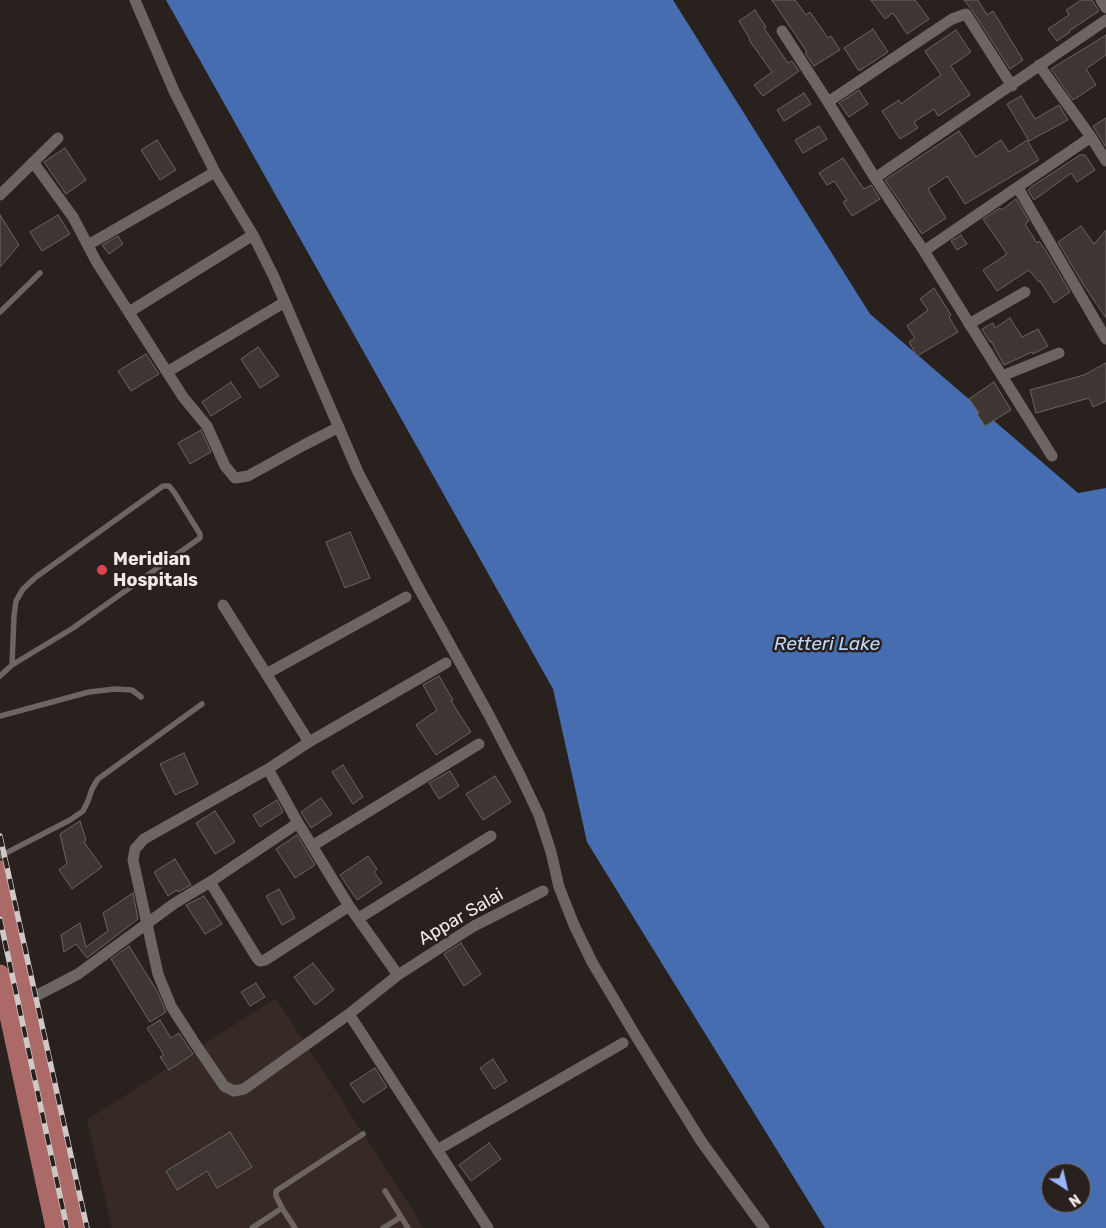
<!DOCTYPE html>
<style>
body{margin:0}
#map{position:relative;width:1106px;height:1228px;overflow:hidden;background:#28211e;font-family:Rubik,sans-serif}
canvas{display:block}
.north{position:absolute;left:1041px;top:1163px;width:50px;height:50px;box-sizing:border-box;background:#28211e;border:1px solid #78716f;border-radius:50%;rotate:145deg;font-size:14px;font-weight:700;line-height:20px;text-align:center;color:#efeae8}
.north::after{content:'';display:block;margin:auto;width:18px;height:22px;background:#9ab5fd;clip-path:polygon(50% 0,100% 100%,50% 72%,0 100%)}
</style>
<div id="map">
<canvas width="1106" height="1228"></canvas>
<div class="north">N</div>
</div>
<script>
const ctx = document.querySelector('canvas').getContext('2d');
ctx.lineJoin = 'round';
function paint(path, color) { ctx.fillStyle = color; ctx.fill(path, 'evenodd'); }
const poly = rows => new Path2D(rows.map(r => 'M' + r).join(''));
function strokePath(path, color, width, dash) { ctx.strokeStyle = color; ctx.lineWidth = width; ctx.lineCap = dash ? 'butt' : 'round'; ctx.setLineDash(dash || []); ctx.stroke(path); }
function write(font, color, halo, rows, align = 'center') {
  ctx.font = font + ' Rubik,sans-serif'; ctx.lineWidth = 5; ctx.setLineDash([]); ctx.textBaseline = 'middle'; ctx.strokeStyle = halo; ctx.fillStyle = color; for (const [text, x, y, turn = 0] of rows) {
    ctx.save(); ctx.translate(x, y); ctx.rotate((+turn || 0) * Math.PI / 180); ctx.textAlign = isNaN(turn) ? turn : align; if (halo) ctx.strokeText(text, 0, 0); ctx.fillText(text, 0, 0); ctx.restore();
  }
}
paint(poly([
 [276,998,424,1228,112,1228,87,1120]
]), '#372a24');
paint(poly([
 [166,0,673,0,870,314,1078,493,1106,488,1106,1228,825,1228,587,842,553,689],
 [1051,1173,1081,1173,1081,1203,1051,1203]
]), '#466db0');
const building = poly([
 [772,0,795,0,806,15,810,12,828,38,831,36,840,50,814,66,805,53,807,52,772,0],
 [871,0,915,0,929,19,907,34,893,13,885,19,871,0],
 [964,0,978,0,987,15,993,11,1023,60,1010,69,972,10,964,0],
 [1081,0,1092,0,1099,11,1069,31,1070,32,1057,41,1048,29,1069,15,1066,10,1081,0],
 [755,10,766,27,764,28,788,63,792,61,799,71,763,96,754,85,772,72,749,40,750,39,739,21,755,10],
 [873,29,888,52,859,71,844,48,873,29],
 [956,30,971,52,951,66,970,95,938,116,934,109,914,122,918,128,900,139,882,111,899,100,901,104,941,75,925,51,956,30],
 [1106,35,1106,55,1086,69,1096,85,1073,100,1051,69,1106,35],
 [859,90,868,104,849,117,839,103,859,90],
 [804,93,811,104,784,121,777,110,804,93],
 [1021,96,1035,119,1059,105,1068,120,1029,141,1007,104,1021,96],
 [1106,118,1106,147,1093,126,1106,118],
 [819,126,827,139,803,153,795,140,819,126],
 [959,131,976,157,1001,140,1009,152,1027,140,1039,160,965,204,947,176,928,189,946,218,922,234,885,180,959,131],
 [157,140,176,170,160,180,141,150,157,140],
 [65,148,86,180,66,194,44,162,65,148],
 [1080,155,1085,155,1095,170,1077,182,1071,173,1034,200,1028,190,1031,187,1080,155],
 [843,158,864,189,871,185,880,199,852,216,843,202,847,200,834,181,827,185,819,173,843,158],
 [1016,199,1029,221,1025,224,1037,243,1039,241,1046,251,1070,292,1054,303,1040,281,1039,282,1029,270,997,291,983,270,1007,254,983,219,1000,208,1002,210,1016,199],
 [0,215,19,245,0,267,0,215],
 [58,215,70,234,42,251,30,232,58,215],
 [1081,226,1094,244,1106,230,1106,318,1083,284,1058,242,1081,226],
 [961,235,967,244,957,250,951,241,961,235],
 [118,236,123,244,109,254,102,245,118,236],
 [934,288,951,315,949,317,958,332,917,356,909,342,915,338,907,326,928,310,920,299,934,288],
 [1010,318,1022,337,1038,329,1048,346,1033,354,1032,352,1004,365,991,341,990,342,982,329,993,323,995,328,1010,318],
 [258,347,279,376,260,388,241,359,258,347],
 [146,354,159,374,131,391,118,371,146,354],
 [1106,363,1106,401,1093,407,1089,398,1036,413,1030,390,1084,375,1106,363],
 [231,382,241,397,211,416,202,402,231,382],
 [994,382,1011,410,985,426,977,414,979,413,969,399,994,382],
 [201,430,211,452,190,464,178,443,201,430],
 [350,532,370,578,345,588,326,542,350,532],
 [439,676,453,700,451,701,471,732,436,755,416,725,437,710,423,685,439,676],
 [184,753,198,784,175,795,160,764,184,753],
 [343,765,363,797,353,804,332,772,343,765],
 [450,771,459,786,439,799,429,783,450,771],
 [495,776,511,802,483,820,466,794,495,776],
 [321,798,332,814,311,828,301,812,321,798],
 [277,800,283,812,260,827,253,815,277,800],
 [215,811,235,842,215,854,196,823,215,811],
 [80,821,86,840,84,842,102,867,72,889,59,870,67,864,60,834,80,821],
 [297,835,315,865,295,878,276,849,297,835],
 [368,856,377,869,374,872,382,883,357,900,340,875,368,856],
 [175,859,191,885,178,892,177,890,168,896,154,872,175,859],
 [279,889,295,918,282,925,266,896,279,889],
 [133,893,138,919,87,958,76,944,64,952,61,935,80,923,86,947,108,931,103,913,133,893],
 [204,896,222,924,205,934,186,905,204,896],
 [461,943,481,974,464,986,444,954,461,943],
 [129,946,157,991,166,1012,150,1022,111,959,129,946],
 [313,963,334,990,315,1005,294,977,313,963],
 [256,983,265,997,250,1006,241,992,256,983],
 [160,1020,171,1038,179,1033,193,1054,169,1070,160,1057,164,1055,147,1028,160,1020],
 [493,1059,507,1081,494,1089,480,1068,493,1059],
 [375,1068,387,1087,363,1103,350,1084,375,1068],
 [230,1132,252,1167,217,1188,207,1171,177,1190,166,1171,230,1132],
 [489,1143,501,1159,471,1181,459,1165,489,1143]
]);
paint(building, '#3e3632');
strokePath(building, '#6d6461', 1);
strokePath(poly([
 [0,312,40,273],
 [0,676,12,665,73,628,200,538,200,534,174,492,169,486,163,486,36,577,23,589,16,601,14,616,12,665],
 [0,716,89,692,115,689,132,690,141,697],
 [0,856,70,820,83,811,88,801,92,789,98,779,202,704],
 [385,1191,408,1228],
 [252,1228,282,1208],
 [295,1228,282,1208,276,1196,276,1191,363,1134],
 [383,1228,401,1217]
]), '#6d6561', 5.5);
strokePath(poly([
 [135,0,174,91,215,172,253,235,274,277,358,472,417,585,489,715,519,773,539,815,551,852,559,887,574,925,592,962,637,1038,701,1141,764,1228],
 [1101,0,1106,8],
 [782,31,828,102],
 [1039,65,1091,137,924,251,875,178,1106,20],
 [1091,137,1106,161],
 [33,162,73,217,96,261,183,397,207,426,225,466,235,478,248,476,304,445,339,427],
 [875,178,828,102,952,19,966,14,1012,86],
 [1018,188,1106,339],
 [0,195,58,138],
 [88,245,215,172],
 [924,251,1052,456],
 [129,312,253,235],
 [969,324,1025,292],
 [167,372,285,302],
 [1002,376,1059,353],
 [223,605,309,742],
 [266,674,406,597],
 [268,769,144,839,135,849,133,860,158,974,171,1006,194,1042,224,1086,234,1091,244,1089,349,1014],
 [312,846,479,744],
 [210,882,257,958,260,961,265,960,349,906],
 [359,918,491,836],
 [398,975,349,906,298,823,268,769,309,742,446,663],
 [28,1000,78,974,175,903,210,882,298,823],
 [437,1150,623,1043],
 [488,1228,349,1014,398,975,474,926,543,891]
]), '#6d6561', 11);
strokePath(poly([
 [0,870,78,1228],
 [0,974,55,1228]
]), '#ab6968', 19);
const rail = poly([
 [0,836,87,1228],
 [0,919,67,1228]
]);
strokePath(rail, '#cec9c7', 5.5);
strokePath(rail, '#28211e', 4, [11]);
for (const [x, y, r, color] of [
 [102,570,6,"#e0444e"]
]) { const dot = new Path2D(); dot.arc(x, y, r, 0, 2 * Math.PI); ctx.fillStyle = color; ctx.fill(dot); strokePath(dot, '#28211e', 2); }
write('bold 18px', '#efeae8', '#28211e', [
 ["Meridian",113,560],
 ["Hospitals",113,581]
], 'left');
write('18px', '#efeae8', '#28211e', [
 ["Appar Salai",461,917,-30]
]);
write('italic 19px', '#bed5fa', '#28211e', [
 ["Retteri Lake",827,645]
]);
</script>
